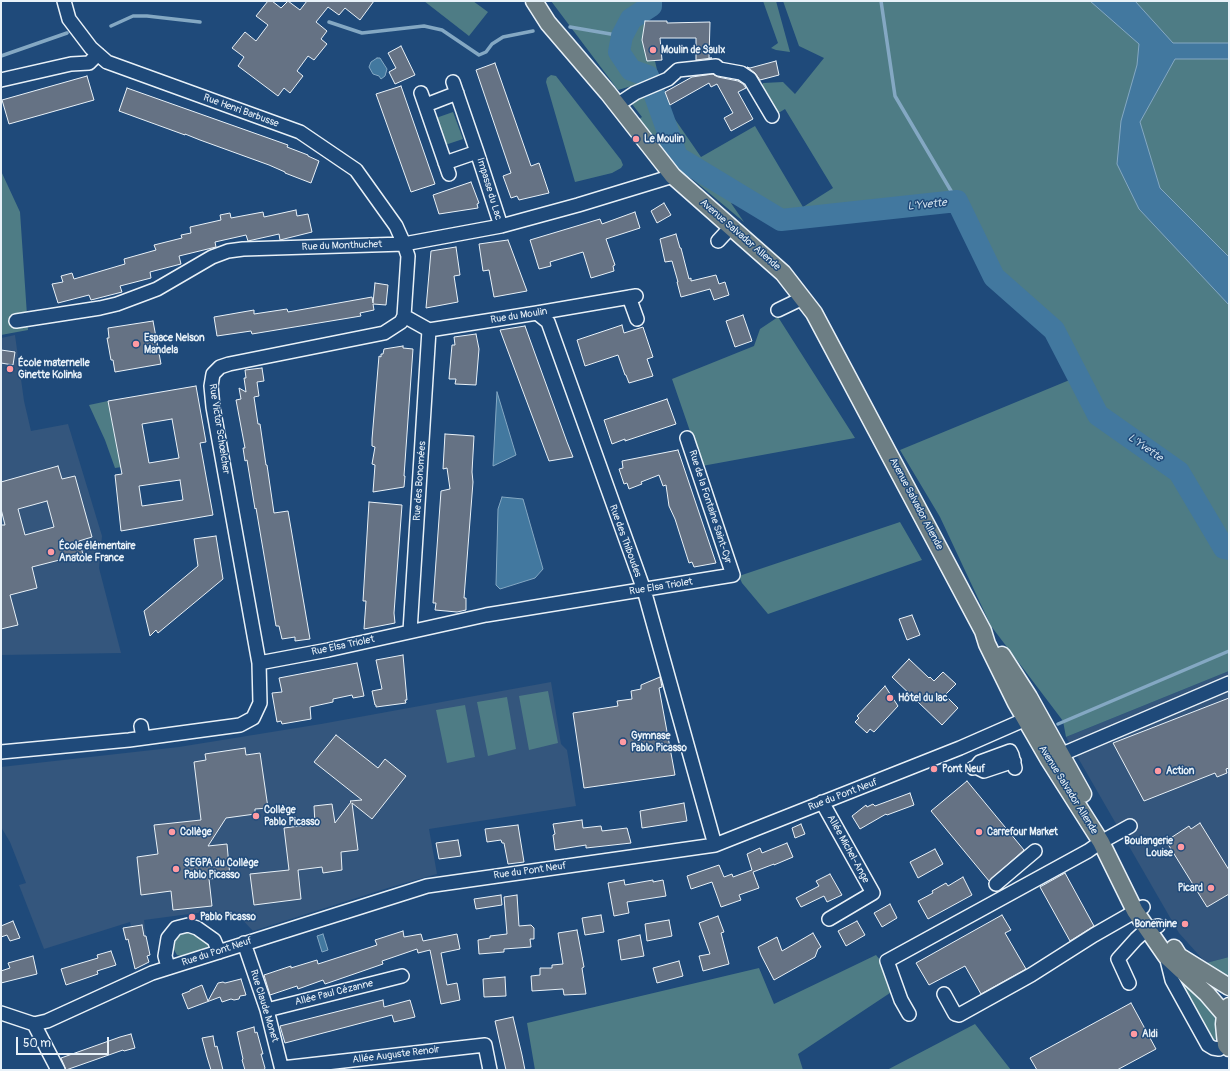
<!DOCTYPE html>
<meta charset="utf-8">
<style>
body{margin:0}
#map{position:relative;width:1230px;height:1071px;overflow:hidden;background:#1f4a7a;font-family:Pangolin,sans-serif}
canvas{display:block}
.frame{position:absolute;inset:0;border:2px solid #e8f1f8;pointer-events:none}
.scale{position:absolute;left:16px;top:1037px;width:93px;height:18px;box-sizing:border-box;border:2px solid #e8f1f8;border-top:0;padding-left:5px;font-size:12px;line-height:14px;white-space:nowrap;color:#e8f1f8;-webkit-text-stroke:3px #1f4a7a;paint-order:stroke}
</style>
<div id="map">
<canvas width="1230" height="1071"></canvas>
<div class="frame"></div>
<div class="scale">50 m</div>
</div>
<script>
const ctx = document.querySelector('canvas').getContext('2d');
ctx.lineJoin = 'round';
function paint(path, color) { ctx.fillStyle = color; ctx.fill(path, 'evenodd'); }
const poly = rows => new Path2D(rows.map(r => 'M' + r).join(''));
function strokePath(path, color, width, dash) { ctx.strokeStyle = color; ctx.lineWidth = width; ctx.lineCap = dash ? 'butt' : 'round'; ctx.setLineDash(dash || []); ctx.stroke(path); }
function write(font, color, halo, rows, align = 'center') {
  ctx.font = font + ' Pangolin,sans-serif'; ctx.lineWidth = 3; ctx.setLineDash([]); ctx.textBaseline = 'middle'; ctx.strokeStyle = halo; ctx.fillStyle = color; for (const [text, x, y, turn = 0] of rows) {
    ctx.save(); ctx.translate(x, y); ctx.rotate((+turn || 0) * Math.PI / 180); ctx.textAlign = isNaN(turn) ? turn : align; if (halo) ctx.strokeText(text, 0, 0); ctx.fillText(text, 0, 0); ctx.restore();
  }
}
paint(poly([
 [15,335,24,401,31,431,68,424,102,536,99,568,121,653,1,655,1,338],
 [1229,671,1229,957,1206,963,1179,933,1066,737],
 [551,682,561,744,567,750,576,806,429,829,437,874,391,887,253,931,234,911,226,919,212,911,144,920,146,936,134,939,130,922,44,949,19,885,26,883,10,842,1,827,1,767,179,747,321,724]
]), '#34567d');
paint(poly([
 [424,1,473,1,488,12,469,36],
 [551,1,646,1,645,19,659,78,618,90],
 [763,1,776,1,790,52,776,50,771,48,778,43],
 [783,1,1229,1,1229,671,1066,737,1063,721,991,626,940,517,900,450,1072,379,1051,335,990,282,955,207,884,217,842,219,800,222,731,203,744,222,673,163,639,119,642,117,632,104,641,97,661,87,672,115,701,157,755,126,803,207,833,188,785,109,770,118,758,97,763,83,783,82,795,94,824,58,799,46],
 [551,75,556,76,621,160,623,165,621,168,612,173,575,182,546,82,547,78],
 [453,112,463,139,445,145,436,118],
 [1,171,20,212,28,330,1,335],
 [778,317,855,438,702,466,672,379,754,346,760,329],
 [108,401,119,458,134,465,115,468,105,440,89,405],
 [900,522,922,560,768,614,742,583,739,576],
 [548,691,558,743,529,750,519,696],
 [507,697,516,749,488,756,477,702],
 [465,705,475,757,447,763,436,710],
 [189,930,208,943,208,946,205,950,184,957,177,955,174,950,173,944,175,937,178,934],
 [876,955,890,972,896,989,798,1054,803,1070,535,1070,527,1023,759,968,774,1004],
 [1229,957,1229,980,1206,963],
 [1175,972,1215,1013,1218,1036,1215,1040,1206,1037],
 [975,1024,1011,1070,887,1070]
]), '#4e7c85');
const water = poly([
 [1090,1,1135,1,1173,43,1229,43,1229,59,1175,59,1140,122,1160,188,1229,257,1229,305,1139,209,1117,164,1121,121,1137,65,1139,44,1090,1],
 [377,58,380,58,387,69,385,76,381,79,379,76,373,74,369,67,371,62,377,58],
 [497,392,516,455,493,466,497,392],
 [502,497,523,499,543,569,535,578,500,589,496,585,498,509,502,497],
 [323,934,328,950,322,952,317,936,323,934]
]);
paint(water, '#42789f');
strokePath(water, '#84a8c3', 1);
strokePath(poly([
 [881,1,895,96,957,201],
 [329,22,362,33,424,26,442,30,479,55,486,52,492,44,503,37,533,31],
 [111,26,133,16,147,16,200,22],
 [570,27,622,36],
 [1,56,67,33],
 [1058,724,1229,651]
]), '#84a8c3', 3.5);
strokePath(poly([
 [651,1,651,6,631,19,622,36,619,52,631,70,648,76,677,157,781,220,957,201,994,277,1054,330,1098,415,1179,472,1224,548,1229,549]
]), '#42789f', 22);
const building = poly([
 [268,1,272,1,281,8,288,1,300,10,307,1,374,1,360,20,345,8,339,15,328,7,316,22,327,31,321,39,327,44,314,60,308,56,297,71,303,76,290,93,284,88,278,96,238,66,244,57,232,48,245,32,256,41,268,25,256,16,268,1],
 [645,21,667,21,667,23,710,22,709,58,712,58,696,60,696,38,660,38,662,60,647,61,642,40,645,21],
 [401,46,415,75,395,84,389,72,396,68,388,53,401,46],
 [776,61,779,75,760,80,755,73,747,67,750,68,776,61],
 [495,63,531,166,539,163,549,193,519,200,517,196,511,198,503,176,511,173,476,70,495,63],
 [713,74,718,77,738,81,743,84,746,88,738,92,753,119,731,131,724,118,733,113,717,84,711,87,709,83,670,105,665,92,692,77,713,74],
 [87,76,94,100,9,124,2,100,87,76],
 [401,86,435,184,411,192,376,94,401,86],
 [127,88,288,145,287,147,308,155,308,156,319,161,311,183,285,173,285,172,269,165,200,140,185,134,185,135,119,111,127,88],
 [471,182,479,203,477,204,478,208,439,214,433,195,471,182],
 [664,203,671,215,657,223,651,211,664,203],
 [296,210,297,216,308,214,312,232,280,240,279,234,248,241,246,235,215,242,216,247,179,256,181,264,150,272,151,278,120,286,122,292,91,300,89,295,58,303,52,284,63,282,61,276,72,273,74,279,125,264,124,259,156,250,154,245,182,238,181,235,191,233,190,227,221,220,220,215,230,213,231,218,263,212,264,217,296,210],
 [635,212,640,228,606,239,615,265,613,266,614,271,591,278,583,252,550,262,551,266,539,269,530,240,600,219,602,224,635,212],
 [676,234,680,248,681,248,689,279,691,278,691,281,716,275,719,284,725,282,729,295,714,300,710,289,681,297,677,282,678,282,672,261,665,262,660,239,676,234],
 [508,240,527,291,494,297,489,270,483,271,479,244,508,240],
 [456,247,460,275,454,276,458,302,426,308,431,251,456,247],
 [375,283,388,285,386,305,373,304,374,310,360,313,361,316,252,334,251,331,217,336,214,317,254,310,254,314,287,309,288,312,372,297,373,303,375,283],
 [743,315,752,341,735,347,726,321,743,315],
 [153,321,161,364,115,372,113,360,111,360,107,338,109,338,108,328,153,321],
 [622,325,624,333,643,327,653,357,647,359,653,376,629,383,626,375,625,375,618,355,585,366,577,340,622,325],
 [525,326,567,442,573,457,549,461,500,330,525,326],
 [476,334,479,349,476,385,455,384,456,379,449,379,452,345,455,345,454,337,476,334],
 [403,346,403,348,413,349,404,476,405,476,404,487,373,492,375,465,372,464,375,447,372,446,372,439,379,356,381,357,381,354,383,354,384,349,403,346],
 [1,350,15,352,13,365,1,363,1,350],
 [262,368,264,381,257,382,259,396,254,397,258,424,260,424,266,465,267,465,274,513,288,511,310,639,295,641,295,637,282,639,279,626,276,626,256,508,255,509,247,460,245,461,243,448,245,448,236,400,241,399,239,388,246,392,244,378,246,378,245,370,262,368],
 [196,386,206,442,200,443,213,515,121,531,115,475,122,474,108,401,196,386],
 [172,419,179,458,149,463,142,424,172,419],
 [180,480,183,500,142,506,139,486,180,480],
 [667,399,676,424,625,441,625,439,612,444,604,420,667,399],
 [445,434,474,436,472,472,473,482,464,598,466,598,466,610,457,612,435,610,436,603,433,603,441,491,450,489,447,468,443,469,445,434],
 [678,450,716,563,694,567,692,562,689,563,675,519,669,506,666,485,663,486,659,475,641,482,642,484,629,489,627,483,624,484,619,469,623,468,622,461,678,450],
 [58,466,62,479,75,476,92,537,79,541,83,554,32,567,37,588,10,595,18,625,1,629,1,525,5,525,1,509,1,482,58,466],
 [47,501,54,527,25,535,18,509,47,501],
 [369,502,402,505,394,613,395,623,364,629,366,601,363,601,369,502],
 [216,536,223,579,158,633,156,630,150,636,144,611,198,566,194,539,216,536],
 [912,615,920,635,907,640,899,619,912,615],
 [403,655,407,700,405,700,406,703,376,707,376,705,375,705,372,691,382,689,376,660,403,655],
 [909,659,929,678,930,677,934,681,943,672,956,684,945,695,958,708,942,725,892,677,909,659],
 [357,663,364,696,353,698,352,695,333,699,333,702,310,707,311,719,282,724,281,721,277,722,272,693,282,692,279,678,357,663],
 [660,677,662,687,659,688,675,775,584,788,573,713,618,706,617,701,632,699,631,691,641,689,641,685,660,677],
 [885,686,898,706,874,732,870,729,867,733,855,722,859,718,857,716,885,686],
 [1229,698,1229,768,1226,769,1227,773,1217,777,1215,773,1144,801,1113,743,1229,698],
 [336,735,378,768,385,759,406,776,372,819,352,803,358,850,341,852,342,870,323,873,322,867,298,870,301,899,254,905,250,874,289,870,284,828,315,824,314,806,332,804,335,823,351,802,350,801,362,800,314,762,336,735],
 [245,748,246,755,260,753,268,808,255,809,255,814,226,818,208,846,227,844,230,877,209,879,212,906,173,910,171,891,141,895,137,857,158,854,154,825,201,820,194,762,206,760,205,754,245,748],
 [967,781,1024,850,989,881,931,811,967,781],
 [910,793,914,805,887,815,886,814,860,829,852,816,866,805,867,807,873,804,875,806,910,793],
 [684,803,687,821,642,828,640,811,684,803],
 [582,820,583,828,601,826,602,831,627,828,631,843,586,848,586,845,555,850,553,835,555,834,553,824,582,820],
 [1200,823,1229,870,1229,894,1207,907,1166,841,1189,826,1191,829,1200,823],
 [801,824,805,834,795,838,792,828,801,824],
 [518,825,524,862,508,864,504,843,502,843,501,840,487,842,485,829,518,825],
 [458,840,461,856,439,859,436,843,458,840],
 [787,843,793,857,774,865,774,864,753,872,759,888,739,895,741,900,721,907,712,882,691,889,687,876,719,865,724,877,732,874,733,877,752,870,747,854,760,848,762,853,787,843],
 [935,849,943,864,918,878,910,862,935,849],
 [1065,873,1094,926,1070,941,1040,887,1065,873],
 [830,874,842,895,827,902,824,896,801,907,796,898,819,886,816,881,830,874],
 [963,877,972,895,928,919,918,901,933,893,932,891,946,883,948,886,963,877],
 [624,880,625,885,653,880,653,882,663,880,666,896,627,902,629,913,614,916,608,883,624,880],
 [501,895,502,905,476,909,474,899,501,895],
 [517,895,519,926,531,925,534,928,534,939,530,939,531,947,504,949,504,952,479,954,478,940,490,938,490,936,507,934,504,897,517,895],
 [890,904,897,918,882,927,874,913,890,904],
 [601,915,604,932,585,935,582,918,601,915],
 [1002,915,1011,930,1005,933,1026,969,981,994,965,966,929,985,916,963,1002,915],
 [718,916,724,932,721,933,729,964,703,971,699,956,710,954,699,923,718,916],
 [669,920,672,936,647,941,645,924,669,920],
 [13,921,20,938,10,941,7,935,1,937,1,926,13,921],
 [857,921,865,935,846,946,838,931,857,921],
 [142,925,144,936,146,936,150,955,147,956,149,962,135,969,128,939,126,940,123,928,142,925],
 [577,930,584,967,582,968,586,994,564,995,563,989,532,991,531,976,540,975,540,968,552,968,552,965,563,964,558,933,577,930],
 [403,931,404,937,421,934,423,941,457,934,460,949,441,953,447,985,457,983,460,1000,441,1004,430,950,418,953,417,949,382,961,383,964,325,984,323,980,298,989,297,986,270,995,264,975,291,966,291,968,294,967,317,960,318,964,377,945,375,940,403,931],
 [813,933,821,947,818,949,815,957,774,980,761,955,758,947,777,937,782,951,813,933],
 [640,935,644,956,621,960,618,940,640,935],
 [111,951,116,965,97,971,98,974,66,985,61,969,98,958,97,955,111,951],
 [33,956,37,974,1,983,1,971,10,968,8,963,33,956],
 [679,961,683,976,657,983,653,968,679,961],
 [505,977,506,996,484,997,483,979,505,977],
 [241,979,246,995,240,996,239,999,234,1000,231,999,222,1002,220,997,188,1009,182,994,190,991,190,990,202,985,208,1001,218,983,223,982,225,983,241,979],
 [383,1000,384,1007,410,1000,415,1017,394,1022,392,1015,285,1043,280,1026,383,1000],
 [1131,1003,1156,1049,1117,1070,1037,1070,1030,1058,1131,1003],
 [513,1017,522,1055,525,1070,506,1070,495,1021,513,1017],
 [254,1027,255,1033,257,1032,263,1054,261,1054,265,1068,264,1070,245,1070,242,1060,243,1059,237,1032,254,1027],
 [131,1034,135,1048,124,1051,123,1050,66,1070,61,1058,120,1037,131,1034],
 [213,1036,215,1047,217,1046,223,1070,211,1070,207,1057,202,1038,213,1036]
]);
paint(building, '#657284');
strokePath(building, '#e8f1f8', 1);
const minor = poly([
 [1,80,71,64,89,63,98,54],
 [453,82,477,152,501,226],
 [421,93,449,174],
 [426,105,457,93],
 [617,105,635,93,668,79,678,70,716,66,719,69,741,73,750,79,772,116],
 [445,163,477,152],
 [718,241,731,227],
 [629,297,637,319],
 [778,310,803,298],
 [537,313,548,322,644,590,715,845],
 [404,316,429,330,537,313,636,296],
 [16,321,100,308,117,304,157,289,212,257,228,251,243,249,404,244,501,226,578,205,673,176],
 [410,631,429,330],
 [259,663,328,650,486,615,733,575,687,438],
 [141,726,143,738],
 [1,752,129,740,240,725,253,718,260,703,259,663,213,407,211,386,213,374,220,367,229,364,384,333,401,322,404,316,408,256,404,244,396,226,356,170,300,132,107,62,91,48,69,19,64,1],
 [1060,755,1229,683],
 [976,767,984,771,1014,761],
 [973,768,976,767,980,762,1010,751,1012,755,1015,768],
 [822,802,873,893,829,919],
 [996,884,1035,851],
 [244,943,267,1010,282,1070],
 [1166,956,1172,980,1208,1045,1213,1048,1219,1049,1226,1045],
 [168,967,165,956,168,938,176,928,188,925,197,928,214,940,219,952],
 [1129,983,1118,959,1136,939,1147,929,1158,926],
 [944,994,955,1014,959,1015,1031,975,1094,935,1143,907],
 [267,1010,402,976],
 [1,1013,34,1024],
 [909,1014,901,1000,887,961,1088,851,1101,842,1130,826],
 [34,1024,47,1021,152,973,427,886,715,845,960,748,1033,716],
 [34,1024,58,1070],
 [282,1068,485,1045,490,1070]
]);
const major = poly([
 [534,1,548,23,608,93,673,176,783,273,814,313,983,631,987,644,1016,703,1049,760,1101,842,1135,911,1166,956,1207,994,1225,1015],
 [1002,655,1029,697,1083,794],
 [1174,948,1179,956,1229,987],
 [1229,1006,1225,1015,1224,1024,1226,1045,1229,1048]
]);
strokePath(minor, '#e8f1f8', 16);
strokePath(major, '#e8f1f8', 19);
strokePath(minor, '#1f4a7a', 13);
strokePath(major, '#6d7e84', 16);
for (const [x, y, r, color] of [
 [653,50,4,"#ff9aa2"],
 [636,139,4,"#ff9aa2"],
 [136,344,4,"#ff9aa2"],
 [10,369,4,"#ff9aa2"],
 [51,552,4,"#ff9aa2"],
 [890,698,4,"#ff9aa2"],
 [623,742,4,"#ff9aa2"],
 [934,769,4,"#ff9aa2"],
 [1158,771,4,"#ff9aa2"],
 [256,816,4,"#ff9aa2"],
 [172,832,4,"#ff9aa2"],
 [979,832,4,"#ff9aa2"],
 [1181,847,4,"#ff9aa2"],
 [176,869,4,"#ff9aa2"],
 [1211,888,4,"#ff9aa2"],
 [192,917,4,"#ff9aa2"],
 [1185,924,4,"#ff9aa2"],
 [1134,1034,4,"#ff9aa2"]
]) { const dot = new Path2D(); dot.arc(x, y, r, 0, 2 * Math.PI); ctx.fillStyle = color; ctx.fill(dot); strokePath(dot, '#1f4a7a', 1.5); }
write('bold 10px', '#e8f1f8', '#1f4a7a', [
 ["Moulin de Saulx",661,50],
 ["Le Moulin",644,139],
 ["Espace Nelson",144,338],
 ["Mandela",144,350],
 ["École maternelle",18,363],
 ["Ginette Kolinka",18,375],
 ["École élémentaire",59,546],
 ["Anatole France",59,558],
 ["Hôtel du lac",898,698],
 ["Gymnase",631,736],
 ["Pablo Picasso",631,748],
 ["Pont Neuf",942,769],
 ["Action",1166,771],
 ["Collège",264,810],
 ["Pablo Picasso",264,822],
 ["Collège",180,832],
 ["Carrefour Market",987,832],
 ["Boulangerie",1173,841,"right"],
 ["Louise",1173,853,"right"],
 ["SEGPA du Collège",184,863],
 ["Pablo Picasso",184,875],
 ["Picard",1203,888,"right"],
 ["Pablo Picasso",200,917],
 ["Bonemine",1177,924,"right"],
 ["Aldi",1142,1034]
], 'left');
write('10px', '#e8f1f8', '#1f4a7a', [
 ["Rue Henri Barbusse",241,111,20],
 ["Impasse du Lac",489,189,73],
 ["Avenue Salvador Allende",740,235,41],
 ["Rue du Monthuchet",342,246,-2],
 ["Rue du Moulin",519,316,-9],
 ["Rue Victor Schœlcher",219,429,81],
 ["Rue des Bonomées",420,481,-86],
 ["Avenue Salvador Allende",916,504,62],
 ["Rue de la Fontaine Saint-Cyr",710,507,72],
 ["Rue des Thiboudes",625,541,70],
 ["Rue Elsa Triolet",661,587,-9],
 ["Rue Elsa Triolet",343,646,-12],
 ["Avenue Salvador Allende",1068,790,58],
 ["Rue du Pont Neuf",843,795,-21],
 ["Allée Michel-Ange",848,849,61],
 ["Rue du Pont Neuf",530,871,-8],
 ["Rue du Pont Neuf",217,952,-18],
 ["Allée Paul Cézanne",334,993,-14],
 ["Rue Claude Monet",264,1006,73],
 ["Allée Auguste Renoir",396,1055,-7]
]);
write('italic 11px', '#cfdfeb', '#1f4a7a', [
 ["L'Yvette",927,205,-6],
 ["L'Yvette",1145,448,35]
]);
</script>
